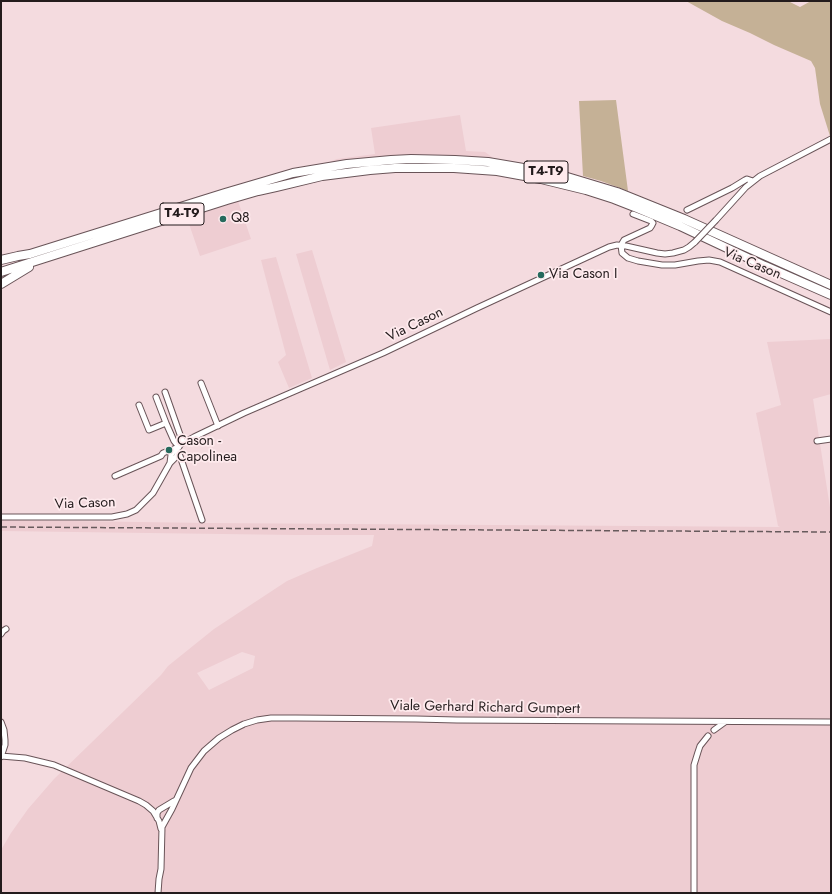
<!DOCTYPE html>
<style>
body{margin:0}
#map{position:relative;width:832px;height:894px;overflow:hidden;background:#f4dbdf;font-family:Jost,sans-serif}
canvas{display:block}
.frame{position:absolute;inset:0;border:2px solid #231b1c;pointer-events:none}
</style>
<div id="map">
<canvas width="832" height="894"></canvas>
<div class="frame"></div>
</div>
<script>
const ctx = document.querySelector('canvas').getContext('2d');
ctx.lineJoin = 'round';
function paint(path, color) { ctx.fillStyle = color; ctx.fill(path, 'evenodd'); }
const poly = rows => new Path2D(rows.map(r => 'M' + r).join(''));
function strokePath(path, color, width, dash) { ctx.strokeStyle = color; ctx.lineWidth = width; ctx.lineCap = dash ? 'butt' : 'round'; ctx.setLineDash(dash || []); ctx.stroke(path); }
function write(font, color, halo, rows, align = 'center') {
  ctx.font = font + ' Jost,sans-serif'; ctx.lineWidth = 3.5; ctx.setLineDash([]); ctx.textBaseline = 'middle'; ctx.strokeStyle = halo; ctx.fillStyle = color; for (const [text, x, y, turn = 0] of rows) {
    ctx.save(); ctx.translate(x, y); ctx.rotate((+turn || 0) * Math.PI / 180); ctx.textAlign = isNaN(turn) ? turn : align; if (halo) ctx.strokeText(text, 0, 0); ctx.fillText(text, 0, 0); ctx.restore();
  }
}
paint(poly([
 [460,115,466,151,485,152,496,160,414,154,324,164,337,159,375,154,371,128],
 [238,201,251,239,200,256,187,218],
 [312,250,346,362,330,370,296,254],
 [276,257,312,378,289,388,278,362,286,355,261,260],
 [831,339,831,394,813,399,831,514,831,893,1,893,1,850,11,833,28,809,54,779,161,675,168,666,214,629,287,581,317,568,372,546,374,535,296,535,1,531,1,520,207,523,780,527,778,526,756,413,781,405,767,342],
 [242,652,255,656,253,668,209,690,197,673]
]), '#eecdd2');
paint(poly([
 [686,1,788,1,800,7,811,1,831,1,831,136,830,136,820,104,815,68,811,61,774,45,750,33,722,21],
 [616,100,628,191,601,181,583,176,579,101]
]), '#c5b196');
const minor = poly([
 [687,210,732,188,745,180,747,179,753,181],
 [633,214,651,221,653,223,652,225,650,228,624,240,621,245,622,253,628,258,638,261,662,265,675,265,698,261,709,260,720,262,831,312],
 [716,220,746,187,760,176,831,139],
 [201,383,218,426],
 [165,392,183,443],
 [156,397,166,423],
 [139,405,149,430,166,423,174,441,179,447],
 [817,441,831,439],
 [178,454,180,456,202,520],
 [170,463,171,455,173,452,177,449,181,444,194,437,244,413,383,353,477,308,609,247,617,245,626,246,657,253,665,254,673,253,684,250,689,247,695,242],
 [115,476,161,456,163,453,176,448],
 [1,517,112,517,127,514,136,510,153,493,170,463,176,457,178,454,177,449],
 [1,634,3,631,6,629],
 [1,722,4,730,5,740,5,745,1,757],
 [714,730,725,722],
 [1,756,25,758,54,765,139,801,146,805,153,811,159,821,161,829],
 [157,818,157,813,159,810,174,801],
 [158,893,159,879,161,869,162,827,172,809,191,768,204,751,219,738,232,730,244,724,257,720,271,718,296,718,416,719,457,720,831,722],
 [694,893,694,765,698,752,700,746,708,736]
]);
const trunk = poly([
 [1,260,18,256,30,254,225,193,293,173,347,164,391,160,411,159,455,160,488,162,541,171,564,176,617,192,684,219,831,285],
 [1,272,227,200,258,191,276,187,322,176,370,170,395,168,454,168,497,171,541,179,586,190,614,199,637,208,680,226,765,266,831,295],
 [1,284,29,267]
]);
strokePath(minor, '#695458', 7);
strokePath(trunk, '#695458', 10);
strokePath(minor, '#fff', 5);
strokePath(trunk, '#fff', 8);
strokePath(poly([
 [1,527,831,532]
]), '#675a5c', 1.5, [6, 3]);
const minorBridge = poly([
 [695,242,716,220]
]);
strokePath(minorBridge, '#695458', 7, []);
strokePath(minorBridge, '#fff', 5);
for (const [x, y, r, color] of [
 [223,219,4,"#266a5d"],
 [541,275,4,"#266a5d"],
 [169,450,4,"#266a5d"]
]) { const dot = new Path2D(); dot.arc(x, y, r, 0, 2 * Math.PI); ctx.fillStyle = color; ctx.fill(dot); strokePath(dot, '#feeaed', 1.5); }
for (const [x, y, w] of [
 [546,172,44],
 [182,214,44]
]) { const box = new Path2D(); box.roundRect(x - w / 2, y - 11, w, 22, 3); ctx.fillStyle = '#feeaed'; ctx.fill(box); strokePath(box, '#231b1c', 1); }
write('bold 13px', '#231b1c', null, [
 ["T4-T9",546,172],
 ["T4-T9",182,214]
]);
write('14px', '#231b1c', '#feeaed', [
 ["Q8",231,219],
 ["Via Cason I",549,275],
 ["Cason -",177,442],
 ["Capolinea",177,458]
], 'left');
write('14px', '#231b1c', '#feeaed', [
 ["Via Cason",752,264,23],
 ["Via Cason",415,325,-26],
 ["Via Cason",85,504,-2],
 ["Viale Gerhard Richard Gumpert",485,708,1]
]);
</script>
